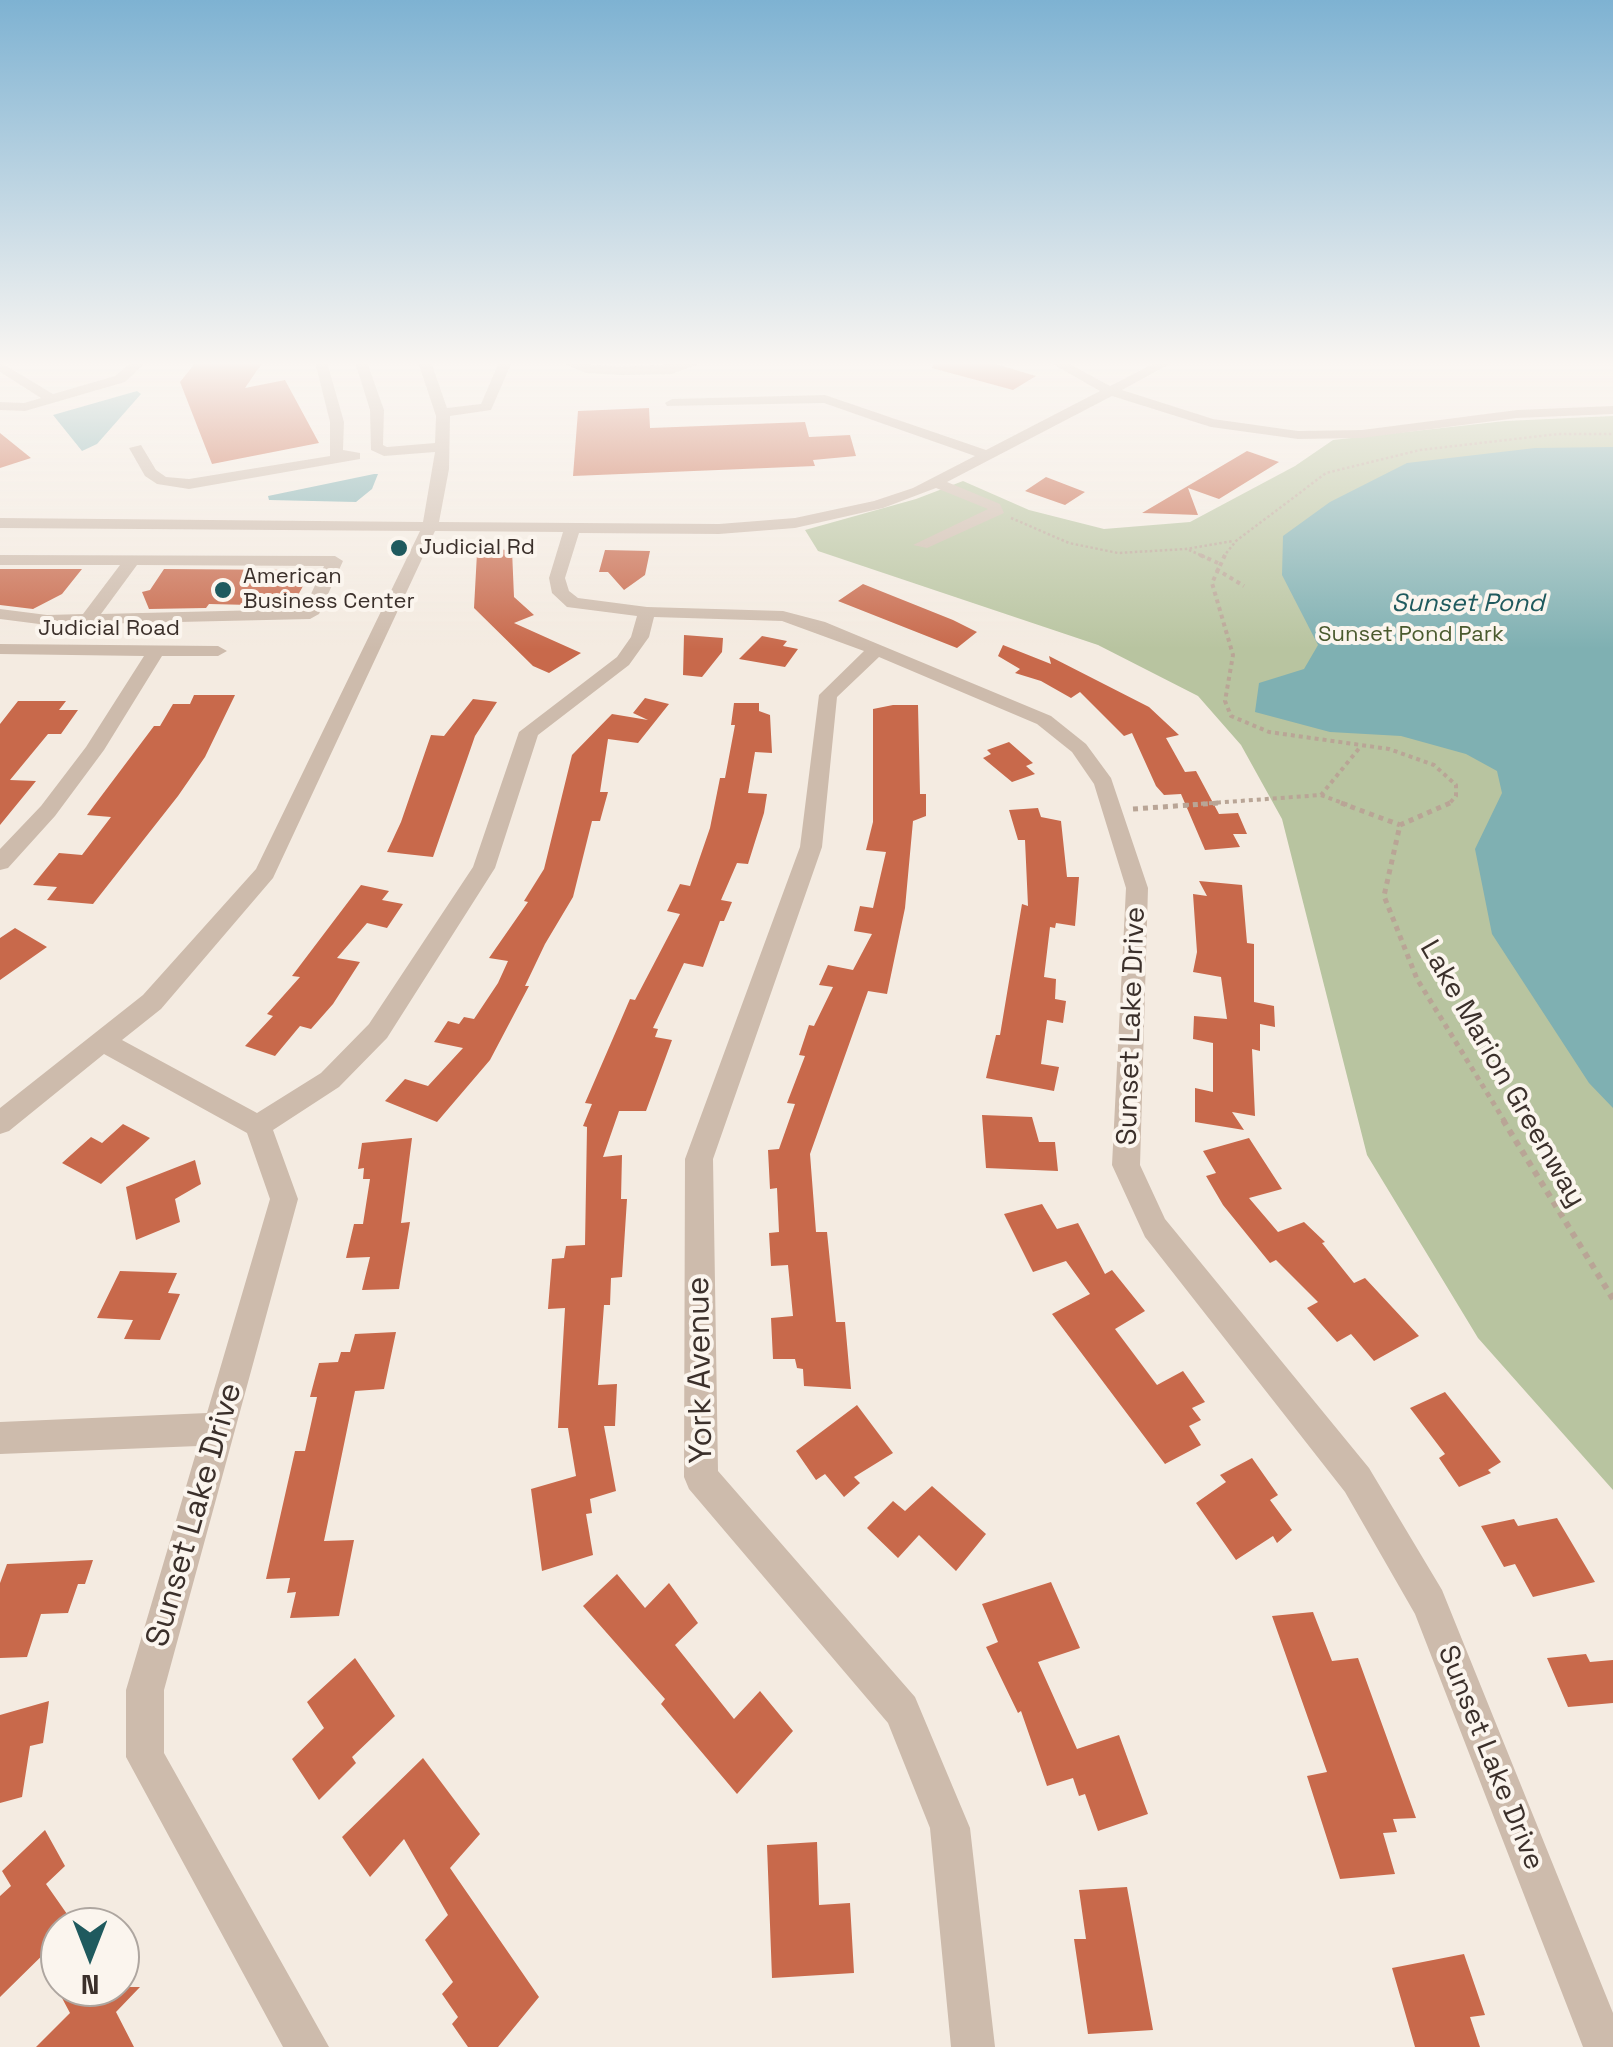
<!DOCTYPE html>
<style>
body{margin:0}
#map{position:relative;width:1613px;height:2047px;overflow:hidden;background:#f4ebe1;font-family:"Space Grotesk",sans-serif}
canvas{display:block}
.north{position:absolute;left:40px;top:1907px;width:100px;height:100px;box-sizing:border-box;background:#fbf5ee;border:2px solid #aea6a0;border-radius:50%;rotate:180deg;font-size:28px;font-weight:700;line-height:40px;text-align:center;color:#3b302b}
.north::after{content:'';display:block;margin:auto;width:35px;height:45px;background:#1f5a5e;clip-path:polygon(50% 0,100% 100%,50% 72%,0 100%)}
</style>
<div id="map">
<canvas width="1613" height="2047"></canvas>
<div class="north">N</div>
</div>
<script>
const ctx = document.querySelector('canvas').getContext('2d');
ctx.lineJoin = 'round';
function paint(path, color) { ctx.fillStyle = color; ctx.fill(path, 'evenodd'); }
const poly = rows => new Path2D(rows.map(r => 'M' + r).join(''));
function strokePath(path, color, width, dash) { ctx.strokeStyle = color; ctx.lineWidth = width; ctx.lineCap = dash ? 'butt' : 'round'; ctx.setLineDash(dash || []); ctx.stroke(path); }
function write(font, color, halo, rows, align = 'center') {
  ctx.font = font + ' "Space Grotesk",sans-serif'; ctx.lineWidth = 8; ctx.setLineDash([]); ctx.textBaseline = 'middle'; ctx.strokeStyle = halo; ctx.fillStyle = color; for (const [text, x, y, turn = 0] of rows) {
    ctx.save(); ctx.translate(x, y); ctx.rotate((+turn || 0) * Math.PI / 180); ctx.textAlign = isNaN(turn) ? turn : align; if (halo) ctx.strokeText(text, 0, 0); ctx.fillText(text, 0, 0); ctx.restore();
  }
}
paint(poly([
 [1613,416,1613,1490,1478,1338,1367,1155,1282,819,1241,745,1198,696,1098,645,818,551,805,530,916,499,963,481,1029,510,1104,529,1190,522,1295,466,1333,440,1505,421]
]), '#b8c4a0');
paint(poly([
 [137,391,141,394,97,444,82,451,53,415],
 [1613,447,1613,1108,1589,1083,1492,934,1475,849,1502,793,1497,771,1466,754,1401,736,1330,732,1255,712,1259,683,1304,669,1318,645,1282,575,1283,536,1330,502,1407,463,1535,448],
 [374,474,378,474,372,489,356,502,269,500,268,496]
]), '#7fb0b2');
paint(poly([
 [196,362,262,363,245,388,285,380,319,443,212,464,180,382],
 [933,362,989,362,1036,376,1013,390,932,368],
 [649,408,650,428,805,422,809,437,850,435,856,456,813,460,815,466,573,476,578,411],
 [0,433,31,458,0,468],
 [1247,451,1279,462,1219,499,1188,488,1198,515,1142,513],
 [1046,477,1085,492,1065,505,1025,491],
 [487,549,512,550,514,597,534,615,514,623,581,653,549,673,533,666,474,608,477,553,486,554],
 [605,550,650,551,645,575,624,590,608,572,599,572],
 [0,569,82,569,62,594,33,609,0,605],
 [164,569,299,570,308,577,292,606,209,604,206,608,149,609,142,592,150,590],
 [863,584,953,620,977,632,957,648,838,601],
 [684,635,723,638,722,652,702,677,683,675],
 [762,636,787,641,783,646,798,649,785,667,739,659],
 [1003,645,1051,664,1049,656,1149,707,1179,735,1166,738,1185,772,1196,771,1219,814,1238,813,1247,834,1233,834,1240,847,1205,850,1181,794,1164,795,1156,786,1132,733,1124,736,1080,692,1071,698,1041,681,1015,673,1020,669,998,656],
 [194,695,235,695,205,757,178,796,93,904,47,900,57,887,33,885,59,853,82,855,111,817,87,815,154,726,160,726,173,704,190,704],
 [645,698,669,704,638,743,608,739,600,792,608,792,600,821,592,821,573,897,545,944,525,986,529,986,490,1060,437,1122,385,1101,405,1079,428,1086,463,1048,434,1042,448,1021,459,1024,464,1017,474,1019,498,983,508,961,489,958,528,902,524,901,544,869,572,755,612,714,648,720,633,713],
 [473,699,497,702,475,736,433,857,387,852,401,822,431,735,444,736],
 [18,701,66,701,59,710,78,710,61,734,48,734,10,780,36,781,0,825,0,724],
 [734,703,759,703,759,711,770,715,772,753,755,752,748,793,767,794,764,813,748,864,737,863,721,900,732,902,724,921,720,921,703,967,684,963,653,1028,658,1029,655,1037,672,1040,646,1111,619,1111,603,1157,622,1155,621,1199,627,1199,622,1277,611,1278,610,1305,604,1305,598,1385,617,1384,615,1426,604,1426,616,1491,590,1499,592,1513,586,1514,593,1555,542,1571,531,1489,576,1476,568,1428,558,1428,565,1308,548,1309,552,1259,564,1258,566,1246,585,1245,587,1127,583,1126,592,1104,585,1103,630,999,635,1000,680,914,667,911,680,884,690,886,710,828,720,778,725,778,735,725,731,725],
 [893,705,918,705,920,794,926,794,926,816,913,821,905,908,887,994,868,991,810,1154,816,1232,827,1232,836,1322,845,1322,851,1389,804,1386,803,1369,797,1368,795,1359,773,1359,771,1318,793,1316,788,1265,771,1266,769,1233,779,1232,777,1188,770,1189,768,1150,779,1149,795,1104,787,1103,805,1056,799,1055,809,1025,814,1026,833,987,819,985,828,965,853,970,872,934,854,931,860,906,873,908,886,852,866,850,873,822,873,709],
 [1009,742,1033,763,1026,766,1035,774,1012,782,983,758,991,754,987,750],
 [1038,808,1041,817,1061,821,1067,877,1079,877,1075,926,1056,923,1055,928,1050,927,1044,977,1056,979,1055,999,1066,1001,1063,1023,1047,1020,1041,1064,1059,1067,1054,1091,986,1078,996,1035,1000,1035,1022,904,1028,906,1025,840,1018,840,1009,810],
 [1199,881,1242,885,1247,943,1254,944,1254,1002,1274,1006,1275,1027,1260,1024,1260,1051,1252,1049,1255,1116,1232,1112,1244,1130,1195,1122,1195,1088,1213,1092,1213,1043,1193,1039,1194,1016,1227,1019,1221,977,1193,972,1197,952,1193,894,1207,896],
 [361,885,389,891,382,900,403,904,387,928,367,923,337,958,360,962,333,1004,311,1029,300,1026,275,1056,245,1046,273,1016,267,1014,300,977,292,976],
 [15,928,47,947,0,980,0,938],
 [982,1115,1032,1117,1039,1142,1055,1142,1058,1171,986,1168],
 [123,1124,150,1138,101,1184,62,1163,91,1137,102,1143],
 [412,1138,401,1223,410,1222,399,1289,362,1290,370,1257,346,1258,354,1224,363,1224,370,1179,363,1179,364,1168,358,1169,362,1143],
 [1249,1138,1282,1189,1249,1198,1278,1232,1304,1222,1325,1242,1322,1243,1354,1283,1365,1278,1419,1336,1374,1361,1351,1334,1337,1342,1307,1308,1318,1302,1276,1260,1270,1263,1223,1205,1206,1176,1216,1173,1203,1151],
 [195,1160,201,1184,175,1199,180,1222,136,1240,126,1187],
 [1042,1204,1057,1229,1078,1223,1105,1274,1112,1270,1145,1311,1115,1329,1157,1385,1183,1371,1205,1402,1192,1408,1201,1420,1189,1426,1201,1445,1165,1464,1052,1314,1090,1294,1066,1261,1033,1272,1004,1214],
 [120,1271,177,1273,168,1293,180,1294,160,1340,124,1339,133,1320,97,1318],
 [396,1332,384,1389,355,1391,324,1541,354,1540,339,1616,290,1618,296,1592,287,1593,290,1578,266,1579,295,1451,305,1451,317,1397,310,1397,319,1363,338,1362,341,1352,350,1352,355,1334],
 [1445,1392,1501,1462,1488,1470,1491,1473,1459,1487,1439,1458,1445,1454,1410,1408],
 [857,1405,893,1453,854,1477,860,1483,844,1497,825,1474,816,1480,796,1451],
 [1252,1458,1278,1495,1270,1500,1292,1530,1277,1543,1273,1536,1236,1560,1196,1503,1226,1482,1220,1475],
 [932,1486,986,1534,956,1571,919,1535,898,1558,867,1528,893,1501,905,1511],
 [1557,1518,1595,1582,1533,1597,1515,1564,1504,1567,1481,1526,1514,1519,1518,1526],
 [93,1560,85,1584,78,1584,68,1613,41,1614,27,1657,0,1658,0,1583,7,1564],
 [617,1574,645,1608,669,1583,698,1623,675,1645,734,1719,760,1691,793,1731,737,1794,661,1704,665,1699,583,1606],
 [1051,1582,1080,1648,1038,1662,1077,1749,1119,1735,1148,1814,1098,1831,1085,1794,1079,1796,1073,1778,1047,1786,1021,1711,1018,1713,986,1647,998,1642,982,1604],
 [1313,1612,1332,1661,1358,1658,1416,1818,1393,1819,1397,1832,1383,1833,1395,1874,1340,1879,1307,1776,1327,1772,1272,1616],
 [1586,1654,1590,1662,1613,1660,1613,1703,1568,1707,1547,1658],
 [355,1658,395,1716,352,1757,356,1763,319,1800,292,1759,324,1728,307,1702],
 [49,1701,43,1743,30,1746,22,1797,0,1803,0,1715],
 [423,1758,480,1834,450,1868,539,1997,498,2047,468,2047,452,2024,458,2017,442,1994,453,1982,425,1940,448,1915,404,1839,370,1877,342,1837],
 [45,1830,65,1866,46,1884,74,1924,60,1927,60,1938,0,1997,0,1896,11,1886,2,1871],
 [817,1842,819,1905,850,1903,854,1973,772,1978,767,1845],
 [1127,1887,1153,2030,1088,2034,1074,1939,1086,1939,1079,1890],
 [1464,1954,1485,2015,1470,2017,1480,2047,1415,2047,1392,1968],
 [73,1987,140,1987,116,2012,134,2047,36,2047,70,2013,62,1998]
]), '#c8694b');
strokePath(poly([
 [1011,518,1069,543,1118,553,1186,549,1233,541],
 [1189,550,1205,557],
 [1223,557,1236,541,1326,473,1420,450,1558,434,1613,434]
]), '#b9a596', 2.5, [2.5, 2.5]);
strokePath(poly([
 [1200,555,1218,563],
 [1225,555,1212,583,1233,655,1225,701,1231,716,1269,732,1389,749,1434,765,1456,785,1456,796,1448,805],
 [1216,569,1244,586],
 [1321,795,1348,805],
 [1185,805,1321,795,1361,746]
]), '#b9a596', 4, [4, 4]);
strokePath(poly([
 [1341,803,1400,825],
 [1450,803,1400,825,1384,896,1417,979,1505,1122],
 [1133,809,1219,803]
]), '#b9a596', 5, [5, 5]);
strokePath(poly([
 [1503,1120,1613,1299]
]), '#b9a596', 6, [6, 6]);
paint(poly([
 [0,362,53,394,115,376,132,362,146,362,125,382,25,411,0,410,0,402,24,403,41,398,0,372,0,362],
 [315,362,327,362,344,422,343,450,360,453,360,459,189,489,157,484,145,476,129,448,141,445,156,470,166,477,189,479,330,456,330,422,315,362],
 [355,362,367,362,384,410,383,445,387,447,435,443,436,416,418,362,431,362,447,408,481,404,499,362,512,362,491,410,450,416,449,469,439,522,719,524,795,518,874,501,913,488,975,456,824,403,667,406,665,403,672,399,825,395,986,450,1100,391,1049,362,1066,362,1110,386,1157,362,1173,362,1122,390,1213,419,1298,431,1362,430,1517,410,1613,406,1613,414,1517,418,1362,438,1298,439,1211,427,1112,396,947,482,1000,504,1004,513,927,548,913,545,988,509,936,488,883,508,795,528,719,534,579,533,565,578,569,591,578,598,647,607,783,611,825,622,1051,716,1086,744,1111,778,1148,888,1140,1165,1165,1219,1369,1468,1442,1590,1613,2013,1613,2047,1583,2047,1415,1614,1345,1492,1145,1237,1112,1165,1126,888,1094,784,1072,752,1037,724,879,657,837,697,822,847,713,1159,718,1471,915,1697,970,1828,995,2047,951,2047,930,1828,888,1723,689,1489,684,1477,685,1159,800,847,819,695,864,651,782,621,654,617,649,637,629,665,538,735,495,868,387,1038,339,1087,273,1130,298,1199,164,1690,164,1753,329,2047,283,2047,126,1757,126,1690,198,1446,0,1454,0,1422,207,1413,270,1199,247,1133,104,1054,9,1131,0,1134,0,1108,143,995,256,869,420,531,0,528,0,518,423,522,435,452,384,456,371,450,370,410,355,362],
 [435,531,563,532,549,578,552,593,567,607,637,616,631,637,617,657,519,732,473,867,369,1024,321,1073,257,1113,122,1040,161,1009,273,878,435,531],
 [560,362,622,367,704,362,672,374,622,375,586,373,560,362],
 [0,555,335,556,343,561,319,614,310,619,47,625,0,619,0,609,47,615,83,614,120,565,0,565,0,555],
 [137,565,324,566,304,609,101,614,137,565],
 [0,644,218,646,227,651,218,656,162,656,104,750,55,816,8,868,0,870,0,849,41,806,86,747,144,656,0,654,0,644]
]), '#cdbbac');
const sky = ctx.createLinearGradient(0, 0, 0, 649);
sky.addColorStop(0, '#7eb2d2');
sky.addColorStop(0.56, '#faf6f2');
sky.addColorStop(1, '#faf6f200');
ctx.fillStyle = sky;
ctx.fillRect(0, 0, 1613, 649);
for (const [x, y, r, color] of [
 [399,548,10,"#1f5a5e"],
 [223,590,10,"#1f5a5e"]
]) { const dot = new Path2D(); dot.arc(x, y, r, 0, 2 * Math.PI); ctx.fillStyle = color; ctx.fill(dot); strokePath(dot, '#fbf5ee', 4); }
write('22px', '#3b302b', '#fbf5ee', [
 ["Judicial Rd",419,548],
 ["American",243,577],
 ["Business Center",243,602]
], 'left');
write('22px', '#3b302b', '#fbf5ee', [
 ["Judicial Road",109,629]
]);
write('22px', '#4a5a2e', '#fbf5ee', [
 ["Sunset Pond Park",1411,635]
]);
write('italic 25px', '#1f5a5e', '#fbf5ee', [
 ["Sunset Pond",1468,604]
]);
write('28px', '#3b302b', '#fbf5ee', [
 ["Sunset Lake Drive",1132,1026,-88],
 ["Lake Marion Greenway",1502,1074,60],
 ["Sunset Lake Drive",1490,1758,68]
]);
write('32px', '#3b302b', '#fbf5ee', [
 ["York Avenue",701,1370,-91],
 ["Sunset Lake Drive",195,1515,-74]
]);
</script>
